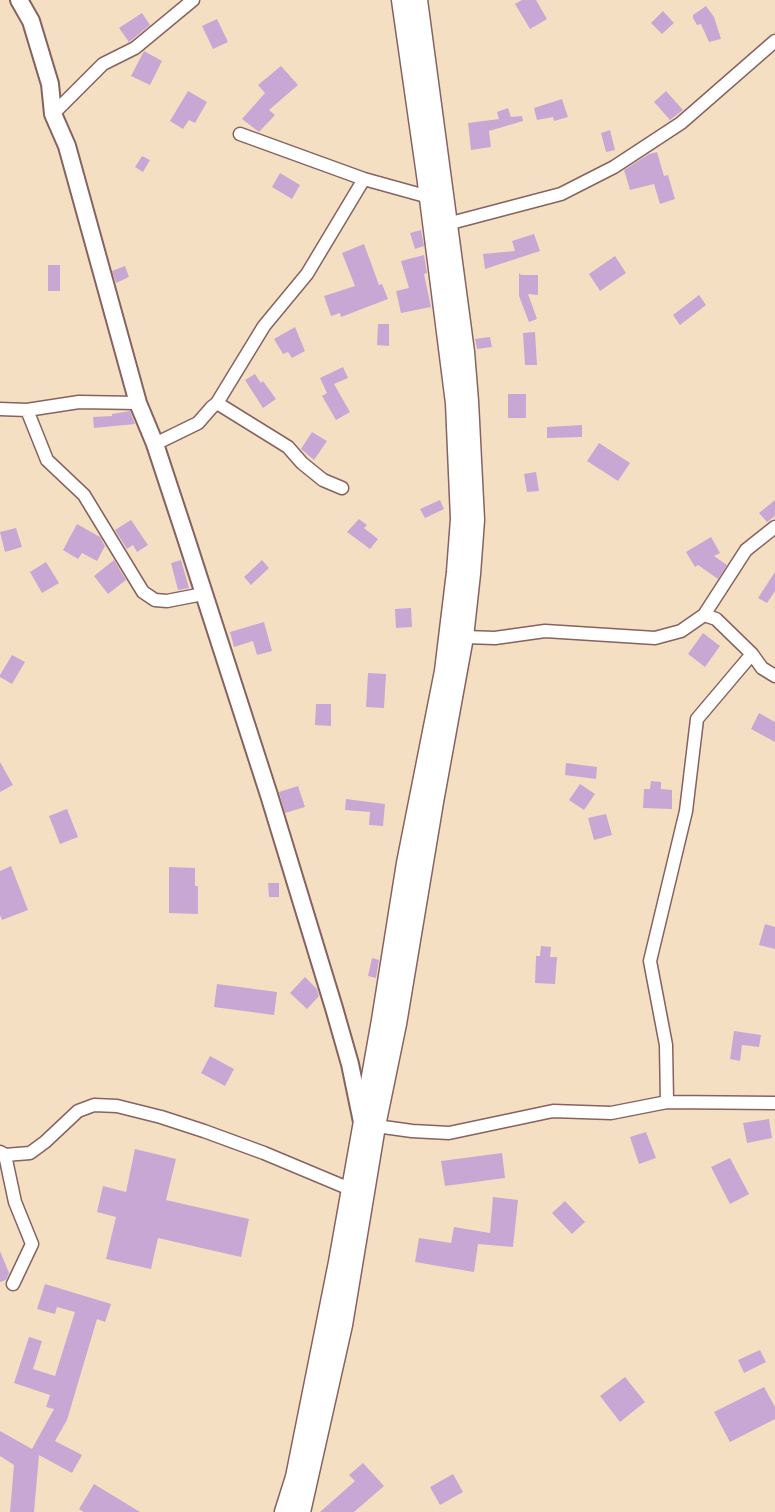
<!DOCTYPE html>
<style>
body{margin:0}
canvas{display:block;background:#f5dfc2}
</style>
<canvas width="775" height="1512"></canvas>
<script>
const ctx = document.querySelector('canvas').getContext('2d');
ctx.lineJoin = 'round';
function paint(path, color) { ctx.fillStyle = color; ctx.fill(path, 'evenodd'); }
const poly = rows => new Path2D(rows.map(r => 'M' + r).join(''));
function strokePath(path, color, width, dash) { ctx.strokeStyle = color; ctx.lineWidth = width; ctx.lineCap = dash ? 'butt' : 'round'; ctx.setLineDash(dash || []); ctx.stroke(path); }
paint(poly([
 [522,0,536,0,547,19,530,29,515,4],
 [706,6,714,17,721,39,709,42,701,24,697,25,693,18,693,15],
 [663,11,674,23,662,34,651,23],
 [142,13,150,25,129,42,119,28],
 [217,19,228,42,213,49,202,26],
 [144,51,162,61,150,85,131,76],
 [281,66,298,85,269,110,275,115,259,132,242,119,265,93,258,85],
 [188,91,207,102,195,123,189,120,183,129,170,121],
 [666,91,683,110,670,120,654,102],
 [562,99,568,117,554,121,553,117,537,120,534,108],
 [508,108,511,117,522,116,523,121,489,131,491,147,471,150,468,123,499,119,497,112],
 [610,130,615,150,606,152,601,133],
 [657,152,664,176,668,175,675,199,660,204,654,184,630,190,624,170,649,154],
 [142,156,150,160,143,172,135,167],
 [280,173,300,185,292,199,272,187],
 [421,230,424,246,415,249,410,233],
 [534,234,540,251,485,269,483,254,515,251,512,241],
 [364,244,379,285,382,284,388,299,341,317,340,313,331,316,324,296,355,286,342,253],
 [424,255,427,273,424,274,431,307,401,313,396,291,409,288,401,261],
 [615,256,626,273,600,291,589,274],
 [48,265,60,265,60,291,48,291],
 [125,266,129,277,116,283,112,271],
 [519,273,521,275,538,275,538,295,528,294,537,319,529,322,519,296],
 [699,295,706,305,680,325,673,315],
 [378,324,389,324,389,346,377,345],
 [295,327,305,351,292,358,288,352,283,354,274,339],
 [535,332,537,365,525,365,523,333],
 [490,337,492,347,477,349,475,339],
 [343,367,348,378,334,384,350,412,336,420,322,396,327,393,320,378],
 [255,374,261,383,263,381,276,399,263,408,245,380],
 [508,394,526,394,526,418,508,418],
 [130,411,135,424,94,428,93,417,112,416,112,414],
 [582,425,582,437,547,438,547,427],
 [312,432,327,441,314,460,301,449],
 [599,443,630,463,618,481,587,461],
 [536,472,539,491,527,492,524,474],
 [440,500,444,509,425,518,420,509],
 [775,500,775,516,767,522,759,513],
 [359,519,367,525,364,528,378,539,370,549,347,532],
 [131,520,148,545,137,552,133,545,127,549,115,530],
 [77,524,100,537,105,546,97,561,82,553,78,559,63,550],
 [16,528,22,547,5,552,0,532],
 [711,537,720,553,714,556,727,565,718,579,698,565,695,567,686,552],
 [114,560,126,580,108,594,94,576],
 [181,560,189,588,178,590,171,563],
 [262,560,269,568,251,585,244,577],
 [46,562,59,583,42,593,30,572],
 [775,572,775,591,767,603,758,598],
 [411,608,412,627,396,628,395,609],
 [264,622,272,651,257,655,253,641,234,647,230,632],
 [703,633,720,646,705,667,688,654],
 [12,655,25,662,12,684,0,677,0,675],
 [368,673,386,674,384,708,366,707],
 [316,704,331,704,331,726,315,725],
 [759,713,775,722,775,742,751,729],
 [0,762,13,785,0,792],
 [566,763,597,767,596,779,565,775],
 [651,781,661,782,661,789,672,790,672,809,643,808,644,789,650,789],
 [580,784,595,794,584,810,569,800],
 [298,786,305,807,285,813,279,792],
 [346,799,385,804,383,826,369,825,370,812,345,810],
 [67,809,78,837,60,844,49,816],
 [606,814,612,835,594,840,588,818],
 [11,866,28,910,2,920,0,915,0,871],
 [169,867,195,868,195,886,198,886,198,914,169,913],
 [268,883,279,883,279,897,269,897],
 [765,924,775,927,775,949,759,945],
 [541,946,551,947,550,957,557,957,555,984,535,983,536,956,540,956],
 [372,958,379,960,376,978,368,976],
 [305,977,317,989,319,996,307,1009,290,993],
 [217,984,277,992,274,1015,214,1007],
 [734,1031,761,1035,759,1047,742,1045,740,1061,730,1059],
 [210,1056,234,1069,225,1086,201,1073],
 [769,1119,772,1138,747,1143,743,1123],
 [646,1132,656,1158,639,1164,630,1137],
 [135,1149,176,1159,166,1200,249,1219,241,1257,158,1238,151,1269,106,1259,116,1217,97,1212,103,1186,126,1192],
 [502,1153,505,1178,445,1186,441,1161],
 [730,1158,749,1194,730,1204,711,1167],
 [493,1197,518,1200,513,1247,478,1244,474,1272,415,1262,419,1238,451,1243,454,1227,490,1233],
 [565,1201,585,1222,572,1234,552,1213],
 [0,1251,9,1273,6,1280,0,1282],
 [45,1284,111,1304,105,1322,97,1319,67,1420,55,1441,82,1455,72,1473,39,1455,34,1512,10,1512,14,1465,0,1456,0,1431,32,1449,54,1409,46,1407,50,1395,14,1383,29,1337,42,1341,33,1369,55,1376,75,1312,57,1307,55,1314,37,1309],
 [760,1350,766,1362,744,1373,738,1360],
 [625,1377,645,1402,620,1422,600,1396],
 [764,1387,775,1407,775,1419,730,1442,714,1412],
 [363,1463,384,1486,354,1512,320,1512,355,1481,349,1475],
 [453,1474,463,1492,440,1505,430,1487],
 [94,1484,140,1512,84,1512,79,1509]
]), '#c9a7d5');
const street = poly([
 [53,114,103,64,135,48,193,0],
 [240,134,364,179,429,197],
 [447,224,561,194,614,167,681,123,775,41],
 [217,403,288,447,302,463,323,480,342,488],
 [0,409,27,410,79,402,138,403],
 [27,410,47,460,84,495,143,592,155,600,167,601,203,594],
 [155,444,198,423,212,407,217,403,264,326,307,274,364,179],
 [704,615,746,550,775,527],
 [464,637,495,638,545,631,655,638,681,631,704,615,716,619,752,654,762,668,775,676],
 [667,1102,666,1045,650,961,686,811,697,719,752,654],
 [376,1126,412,1131,449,1133,553,1111,611,1113,667,1102,775,1103],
 [0,1152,5,1155,30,1153,45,1142,78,1111,94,1105,117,1106,161,1117,204,1131,264,1153,350,1189],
 [5,1155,15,1202,32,1244,13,1284]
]);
const secondary = poly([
 [19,0,31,21,50,84,53,114,67,146,138,403,155,444,186,538,269,795,334,1008,350,1064,362,1122]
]);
const primary = poly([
 [284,1512,295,1477,338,1262,381,1020,406,863,444,671,456,572,460,519,455,403,426,175,401,0],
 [301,1512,343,1325,376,1126,397,1024,434,802,464,637,471,574,475,520,469,401,465,352,418,0]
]);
strokePath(street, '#866260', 15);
strokePath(secondary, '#866260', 20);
strokePath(primary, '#866260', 21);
strokePath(street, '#fff', 12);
strokePath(secondary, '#fff', 16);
strokePath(primary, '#fff', 18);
</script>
